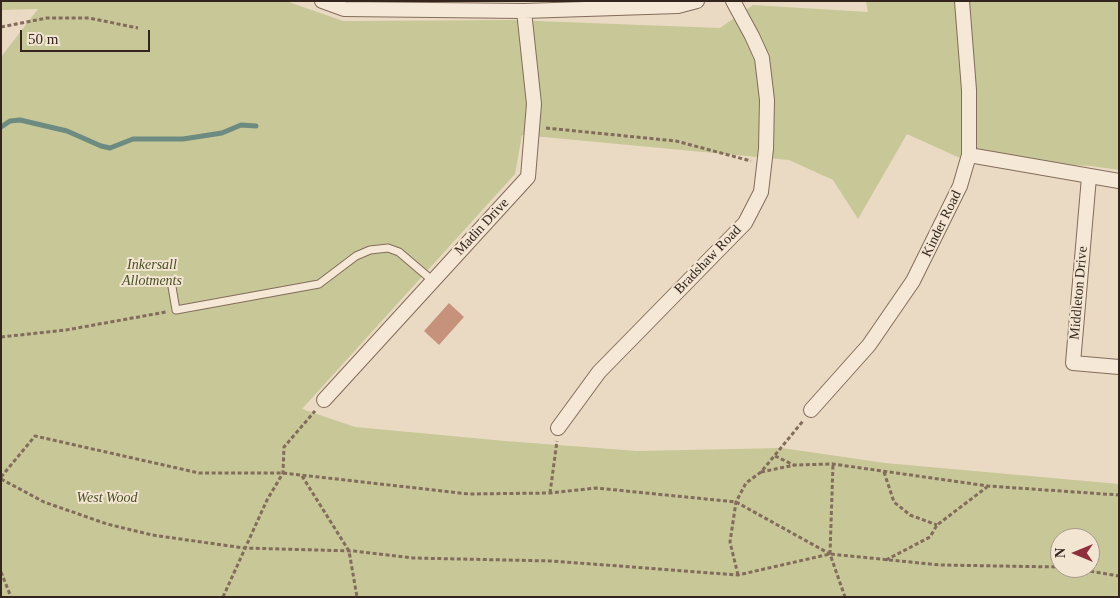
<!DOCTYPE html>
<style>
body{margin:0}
#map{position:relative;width:1120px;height:598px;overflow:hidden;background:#eadac3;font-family:Georgia,serif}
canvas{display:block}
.frame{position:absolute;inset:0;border:2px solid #34261e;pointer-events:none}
.north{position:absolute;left:1050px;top:528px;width:50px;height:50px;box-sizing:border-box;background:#f2e5d2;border:1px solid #a6998a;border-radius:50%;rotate:270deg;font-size:14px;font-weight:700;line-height:20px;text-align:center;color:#34261e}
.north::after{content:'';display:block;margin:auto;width:18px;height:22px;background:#8e303c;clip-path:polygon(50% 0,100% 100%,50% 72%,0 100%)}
.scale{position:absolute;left:20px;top:30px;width:130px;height:22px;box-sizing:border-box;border:2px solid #34261e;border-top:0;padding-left:6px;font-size:15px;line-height:18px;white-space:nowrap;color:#34261e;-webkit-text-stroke:4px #f2e5d2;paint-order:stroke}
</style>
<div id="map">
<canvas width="1120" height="598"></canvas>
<div class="frame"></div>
<div class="north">N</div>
<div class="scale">50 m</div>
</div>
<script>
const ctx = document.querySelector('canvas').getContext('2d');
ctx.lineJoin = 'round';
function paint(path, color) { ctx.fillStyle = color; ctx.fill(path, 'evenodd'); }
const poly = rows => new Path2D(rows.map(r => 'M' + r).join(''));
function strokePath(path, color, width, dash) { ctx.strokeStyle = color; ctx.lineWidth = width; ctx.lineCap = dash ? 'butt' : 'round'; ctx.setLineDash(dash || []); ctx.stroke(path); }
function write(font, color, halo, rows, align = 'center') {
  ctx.font = font + ' Georgia,serif'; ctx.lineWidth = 4; ctx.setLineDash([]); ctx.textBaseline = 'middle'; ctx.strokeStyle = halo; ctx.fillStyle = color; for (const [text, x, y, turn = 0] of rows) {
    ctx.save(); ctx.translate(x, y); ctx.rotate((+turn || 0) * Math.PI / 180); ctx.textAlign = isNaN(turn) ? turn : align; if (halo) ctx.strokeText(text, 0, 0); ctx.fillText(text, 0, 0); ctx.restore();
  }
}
paint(poly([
 [1,1,286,1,343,21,511,20,720,28,753,5,868,12,866,1,1119,1,1119,170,1091,166,960,158,907,134,858,219,833,180,789,160,522,135,515,174,302,409,355,427,505,441,637,451,782,448,885,463,1119,484,1119,597,1,597,1,57,38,9,1,10],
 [1060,538,1090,538,1090,568,1060,568]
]), '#c7c798');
strokePath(poly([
 [1,127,10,121,20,120,67,131,101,146,110,148,133,139,183,139,222,133,241,125,256,126]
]), '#6d8b80', 5);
paint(poly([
 [449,303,464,317,439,345,424,331]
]), '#c6927c');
const lane = poly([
 [171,281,176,310,319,284,356,256,370,250,388,248,399,252,433,281]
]);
const street = poly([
 [322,1,344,9,524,11,678,6,697,1],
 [969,155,1119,181],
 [1089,177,1073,363,1119,367],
 [324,400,528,177,534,104,524,11],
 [811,410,869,345,913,281,960,186,969,155,969,90,962,1],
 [558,428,599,372,745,223,761,192,766,149,767,100,762,58,752,36,733,1]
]);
strokePath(lane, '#836c5b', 9);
strokePath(street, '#836c5b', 16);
strokePath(poly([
 [1,27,47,18,89,18,138,28],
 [546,128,676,141,751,161],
 [1,337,66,330,166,312],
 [775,456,794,465],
 [761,472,795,465,833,464,988,486,1119,495],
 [884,472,894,502,910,515,937,525],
 [302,476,349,551,357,597],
 [1,477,35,436,199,473,283,473,469,494,550,493,596,488,736,502,830,554,845,597],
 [1,479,44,502,107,524,152,535,244,548,354,551,413,558,552,561,738,575,830,554,940,565,1060,567],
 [550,493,557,441],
 [830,554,833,464],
 [886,560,930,537,937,525,987,487],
 [1071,568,1119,576],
 [1,572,11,597],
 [738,575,730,542,736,502,746,483,761,472,803,421],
 [223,597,267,500,283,473,284,447,315,411]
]), '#836c5b', 3, [4, 2.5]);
strokePath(lane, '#f6e8d6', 7);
strokePath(street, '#f6e8d6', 14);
write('14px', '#34261e', '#f2e5d2', [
 ["Kinder Road",942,224,-64],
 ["Madin Drive",482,227,-47],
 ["Bradshaw Road",708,260,-46],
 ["Middleton Drive",1079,293,-85]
]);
write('italic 14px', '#4a4f26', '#f2e5d2', [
 ["Inkersall",152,265],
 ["Allotments",152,281],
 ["West Wood",107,498]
]);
</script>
